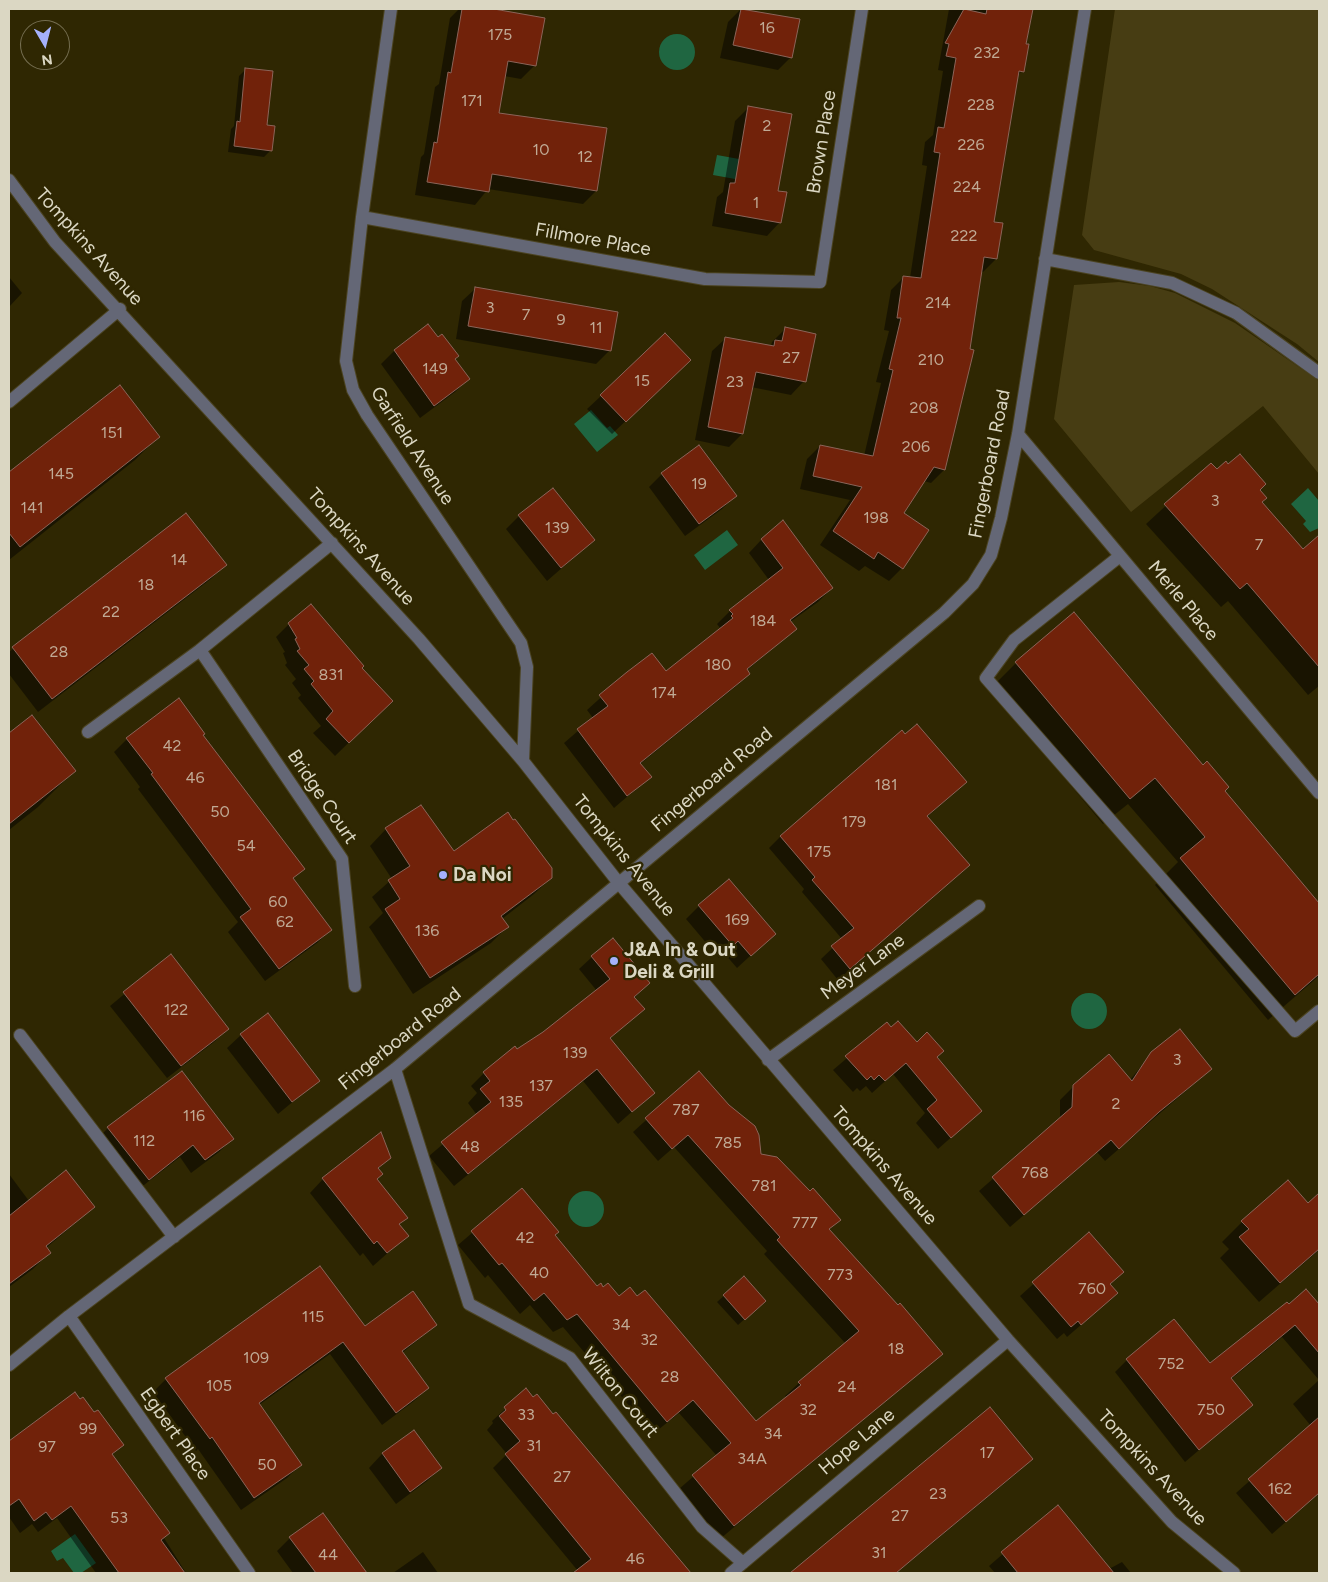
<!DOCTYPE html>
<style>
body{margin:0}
#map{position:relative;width:1328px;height:1582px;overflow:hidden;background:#2f2702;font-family:Figtree,sans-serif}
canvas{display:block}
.frame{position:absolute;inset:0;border:10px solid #dbd7c3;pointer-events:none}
.north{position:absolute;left:20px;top:20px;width:50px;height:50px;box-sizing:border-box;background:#2f2702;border:1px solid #746d4f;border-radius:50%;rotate:172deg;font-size:14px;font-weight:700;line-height:20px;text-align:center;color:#dbd7c3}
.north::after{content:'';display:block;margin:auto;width:18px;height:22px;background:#a5b1fc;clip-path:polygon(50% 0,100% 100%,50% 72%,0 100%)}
</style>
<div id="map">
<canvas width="1328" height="1582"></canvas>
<div class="frame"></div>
<div class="north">N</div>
</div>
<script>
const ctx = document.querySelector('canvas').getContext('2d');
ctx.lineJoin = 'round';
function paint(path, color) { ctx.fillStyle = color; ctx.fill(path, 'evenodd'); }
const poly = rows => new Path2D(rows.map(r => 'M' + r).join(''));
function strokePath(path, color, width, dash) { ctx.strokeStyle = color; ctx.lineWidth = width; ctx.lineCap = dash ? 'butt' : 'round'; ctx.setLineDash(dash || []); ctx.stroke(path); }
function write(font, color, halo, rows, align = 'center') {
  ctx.font = font + ' Figtree,sans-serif'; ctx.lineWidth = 4.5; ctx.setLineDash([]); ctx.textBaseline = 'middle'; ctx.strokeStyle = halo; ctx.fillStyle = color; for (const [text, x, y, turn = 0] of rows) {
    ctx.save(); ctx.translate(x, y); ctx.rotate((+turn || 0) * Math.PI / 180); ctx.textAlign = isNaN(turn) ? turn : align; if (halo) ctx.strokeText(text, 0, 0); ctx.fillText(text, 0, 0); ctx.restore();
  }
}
paint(poly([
 [1115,9,1319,9,1319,362,1297,344,1212,289,1181,274,1094,250,1082,235],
 [1119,282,1150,286,1175,293,1235,323,1319,381,1319,474,1263,406,1131,512,1054,419,1074,285]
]), '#473d13');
paint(poly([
 '659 52a18 18 0 1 1 36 0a18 18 0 1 1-36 0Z',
 [717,155,761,163,757,183,713,175],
 [591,410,607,428,610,426,618,435,597,452,574,424],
 [1308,488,1319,501,1319,528,1310,532,1303,524,1306,521,1291,504],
 [727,530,738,545,705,570,694,555],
 '1071 1011a18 18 0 1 1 36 0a18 18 0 1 1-36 0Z',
 '568 1209a18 18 0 1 1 36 0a18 18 0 1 1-36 0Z',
 [75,1534,96,1563,81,1573,74,1573,63,1558,57,1561,51,1551]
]), '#1f6641');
paint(poly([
 [459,9,487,9,543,19,535,65,521,79,504,76,498,114,596,191,583,204,488,189,475,205,415,195,421,157,424,154,435,87,439,84,450,18],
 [741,9,799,20,791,57,778,70,720,58,728,22],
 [949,9,1032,9,1022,71,1017,76,992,223,996,259,983,272,980,271,944,470,931,483,924,481,903,513,902,568,889,581,865,566,859,571,820,545,850,500,800,489,807,459,820,446,864,456,881,383,876,382,889,331,884,330,891,290,904,277,910,278,927,166,922,165,925,142,933,135,943,71,938,70],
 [246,69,266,126,270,151,264,157,228,152,231,129,234,126,239,76],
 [749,107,777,192,780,222,767,236,712,226,717,197,723,192,735,121],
 [9,277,22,293,9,307],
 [476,288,610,350,596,364,456,339,462,301],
 [428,326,468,379,455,392,420,418,381,364,394,351],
 [785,329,804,381,791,395,751,387,742,434,729,447,695,440,712,351,726,338,771,346,772,342],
 [676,373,612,434,587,409,601,396],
 [119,387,158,437,135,460,9,560,9,474],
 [1211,464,1216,470,1258,490,1261,503,1319,574,1319,686,1308,695,1228,601,1221,607,1146,524],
 [662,474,736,495,722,509,685,536,649,487],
 [186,514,225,564,212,578,38,712,9,674,9,652],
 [519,516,594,540,547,581,506,529],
 [762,539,832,588,818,602,790,622,796,629,746,671,749,674,735,687,640,764,650,777,614,808,564,743,593,718,587,710,628,673,666,673,720,628,717,624,730,611,769,580,749,553],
 [1074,614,1319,905,1319,976,1268,1020,1155,885,1178,862,1128,804,1103,824,990,689,1016,663],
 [289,624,378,714,335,756,313,733,321,726,298,698,301,695,292,683,296,679,285,665,287,663,283,653,285,652,276,637],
 [32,717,74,771,38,807,9,830,9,735],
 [202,735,303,869,292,879,330,930,317,943,265,981,228,932,238,922,138,789,140,787,114,752,127,739],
 [966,782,927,817,968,865,838,980,821,959,842,939,802,892,804,889,769,848,781,836],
 [386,829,454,853,551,878,534,894,502,919,507,927,491,943,413,994,369,927,383,913,372,897,392,879,370,846],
 [699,906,774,934,737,968,724,953,719,958,686,919],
 [170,956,227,1029,214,1042,167,1078,110,1006],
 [592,957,649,983,634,998,643,1009,609,1039,653,1093,618,1124,583,1081,454,1186,429,1156,477,1115,468,1103,477,1093,471,1086,484,1073,544,1033,597,991,579,969],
 [887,1024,936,1058,981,1111,938,1149,916,1123,925,1113,893,1074,872,1093,866,1086,860,1091,857,1088,853,1092,833,1070],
 [241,1035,318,1081,278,1114,227,1048],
 [1152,1053,1211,1069,1105,1161,1097,1152,1010,1227,979,1191,1060,1120,1060,1100,1074,1086,1130,1080],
 [699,1072,760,1155,839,1219,828,1230,941,1353,720,1539,679,1489,717,1456,679,1413,653,1434,563,1327,553,1332,530,1305,520,1314,488,1275,485,1278,458,1245,522,1190,554,1235,597,1288,603,1288,619,1298,756,1423,787,1398,785,1396,799,1383,846,1344,764,1254,767,1251,674,1147,658,1161,633,1132],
 [108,1128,232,1139,219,1152,191,1173,180,1157,135,1192,95,1141],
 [389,1157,378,1169,376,1180,406,1218,398,1225,407,1236,373,1266,363,1253,360,1256,310,1193,323,1179],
 [9,1174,29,1201,94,1207,46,1248,49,1253,33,1269,9,1287],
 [1319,1195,1319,1250,1259,1302,1220,1258,1229,1249,1222,1242,1242,1222,1308,1204],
 [1089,1234,1103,1306,1067,1337,1064,1333,1057,1339,1020,1296],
 [744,1278,758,1307,738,1325,717,1302],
 [1306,1291,1319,1306,1319,1493,1272,1534,1236,1493,1311,1426,1293,1404,1319,1380,1282,1337,1230,1380,1252,1405,1185,1462,1115,1372,1127,1360,1210,1364],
 [436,1325,402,1353,428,1388,414,1401,382,1425,330,1354,259,1405,300,1465,287,1478,241,1510,198,1449,196,1451,153,1392,166,1379,364,1328],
 [526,1390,684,1567,678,1573,575,1573,578,1571,493,1468,507,1454,487,1430,493,1423,492,1421],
 [75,1394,122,1445,112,1455,186,1573,96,1573,57,1518,38,1532,32,1524,20,1533,9,1517,9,1442],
 [990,1409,1031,1459,1018,1472,896,1573,793,1573],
 [414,1431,441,1468,427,1481,396,1504,369,1468,382,1454],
 [1057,1507,1109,1569,1122,1562,1131,1573,995,1573,989,1566],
 [323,1514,366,1573,293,1573,277,1551,290,1538],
 [423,1552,438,1573,393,1573]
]), '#0007');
const building = poly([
 [462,9,494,9,545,18,536,66,508,61,499,113,607,128,597,191,492,174,489,192,427,182,434,142,437,143,448,72,451,73,462,9],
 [741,9,800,19,792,58,733,45,741,9],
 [964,9,986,14,987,9,1033,9,1026,44,1029,44,1024,72,1019,71,994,222,1003,223,997,259,984,257,970,349,974,350,945,470,934,467,904,513,929,530,903,569,878,552,874,559,833,531,862,487,813,476,820,445,873,456,893,370,889,369,901,318,897,318,903,276,921,278,940,153,934,152,938,127,944,128,956,58,946,56,949,44,945,43,964,9],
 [245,68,273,71,267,125,275,126,272,151,234,146,237,121,240,122,245,68],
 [748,106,792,114,778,191,787,192,781,223,725,213,730,183,735,183,748,106],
 [475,287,618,312,611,351,468,326,475,287],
 [428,324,438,337,442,334,459,356,455,359,470,379,434,406,394,350,428,324],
 [785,327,816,334,806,382,756,372,743,434,708,427,725,337,774,346,775,340,782,341,785,327],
 [665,333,691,360,626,422,600,395,665,333],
 [120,385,160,437,20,547,9,533,9,472,120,385],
 [699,445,737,496,699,524,661,473,699,445],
 [1240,454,1266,484,1260,490,1267,498,1262,502,1303,549,1319,535,1319,667,1247,583,1240,589,1164,504,1211,463,1217,469,1226,461,1228,464,1240,454],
 [553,488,595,540,561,568,518,515,553,488],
 [186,513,227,565,52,699,12,647,186,513],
 [783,520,833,588,790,620,797,629,747,669,750,674,640,763,652,777,627,796,577,729,608,706,599,695,627,672,652,653,666,671,733,618,731,616,733,614,729,610,783,568,761,539,783,520],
 [311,604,364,666,362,668,393,701,349,743,326,719,333,711,311,684,314,681,304,669,309,665,297,651,300,649,295,639,297,638,288,623,311,604],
 [1074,612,1203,765,1207,761,1229,787,1225,791,1319,903,1319,974,1295,995,1180,858,1205,837,1155,778,1130,799,1015,662,1074,612],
 [179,698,205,734,203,735,305,869,293,878,332,930,279,969,240,917,251,909,151,774,153,773,126,738,179,698],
 [32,715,76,771,9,824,9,733,32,715],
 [917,724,967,782,927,816,970,865,850,969,831,946,854,928,812,880,815,877,780,836,902,730,905,734,917,724],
 [421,805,454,851,508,812,513,820,515,819,552,868,552,878,501,916,509,927,430,978,385,909,400,899,388,880,410,866,385,828,421,805],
 [729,879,776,934,751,956,738,941,733,946,698,905,729,879],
 [613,938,650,983,634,997,645,1009,610,1038,655,1093,632,1112,597,1069,468,1174,441,1142,491,1102,480,1089,490,1081,483,1072,515,1046,517,1049,543,1032,610,979,591,956,613,938],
 [171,954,229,1029,181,1066,123,992,171,954],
 [268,1013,320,1081,292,1102,240,1034,268,1013],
 [898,1021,917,1042,927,1032,944,1051,937,1057,982,1111,951,1138,927,1109,937,1100,906,1063,885,1081,879,1075,874,1080,871,1076,867,1080,845,1056,887,1022,891,1027,898,1021],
 [1180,1029,1212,1069,1159,1112,1119,1149,1111,1140,1024,1215,992,1177,1072,1107,1073,1085,1109,1054,1132,1081,1151,1052,1180,1029],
 [182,1071,234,1139,205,1160,193,1145,149,1180,107,1127,182,1071],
 [699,1071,729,1105,755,1126,759,1135,761,1154,777,1157,810,1191,813,1188,841,1220,829,1229,898,1305,900,1303,943,1354,734,1526,692,1475,731,1443,693,1400,667,1422,577,1314,567,1320,544,1293,534,1301,502,1263,499,1265,471,1231,522,1188,559,1232,555,1235,597,1286,601,1283,603,1287,608,1283,619,1296,630,1287,637,1296,645,1290,756,1421,801,1385,798,1382,859,1331,777,1240,780,1237,688,1135,672,1149,645,1118,699,1071],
 [381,1132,391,1158,378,1168,383,1174,377,1179,408,1218,399,1224,409,1236,387,1253,377,1241,374,1244,322,1178,381,1132],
 [66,1170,95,1207,46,1246,51,1253,9,1284,9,1216,66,1170],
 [1288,1180,1308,1203,1319,1193,1319,1249,1280,1283,1239,1237,1249,1229,1241,1221,1288,1180],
 [1089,1232,1124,1272,1110,1284,1118,1293,1081,1325,1078,1321,1071,1327,1032,1282,1089,1232],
 [320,1266,365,1326,413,1291,437,1325,402,1351,429,1388,396,1413,343,1342,259,1403,302,1465,254,1498,212,1437,210,1439,165,1378,320,1266],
 [744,1276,766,1301,745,1320,723,1295,744,1276],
 [1306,1289,1319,1304,1319,1353,1295,1325,1231,1378,1253,1405,1199,1450,1126,1359,1174,1319,1210,1363,1287,1302,1289,1304,1306,1289],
 [526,1388,533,1397,537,1394,553,1414,556,1412,691,1573,573,1573,591,1559,505,1454,520,1441,499,1416,506,1410,504,1407,526,1388],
 [75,1392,80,1399,83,1397,94,1412,98,1410,124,1445,112,1454,170,1533,161,1540,185,1573,119,1573,71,1506,52,1520,46,1512,34,1521,19,1499,9,1506,9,1441,75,1392],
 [990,1407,1033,1459,934,1541,896,1573,790,1573,990,1407],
 [1319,1417,1319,1493,1286,1522,1248,1479,1319,1417],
 [414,1430,442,1468,410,1492,382,1453,414,1430],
 [1058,1505,1114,1573,1018,1573,1001,1552,1058,1505],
 [323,1513,367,1573,316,1573,289,1537,323,1513]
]);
paint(building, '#71220a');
strokePath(building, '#8b6459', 1);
const minor = poly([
 [391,9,362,217,346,361,353,390,367,415,521,643,527,667,523,761],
 [9,180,55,242,419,639,523,761,618,882,1008,1340,1172,1522,1234,1573],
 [362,217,705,279,820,282,862,9],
 [1045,259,1172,283,1236,313,1319,373],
 [9,402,120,309],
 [1018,434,1319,793],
 [332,543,200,650,342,859,355,986],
 [1120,556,1014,640,986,678,1295,1031,1319,1011],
 [88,732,200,650],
 [20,1035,174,1237],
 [768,1060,979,906],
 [395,1069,469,1304,570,1358,702,1527,743,1563],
 [69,1316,249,1573],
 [9,1365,69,1316,395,1069,944,613,973,584,991,555,1001,518,1018,434,1085,9],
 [731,1573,1008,1340]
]);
strokePath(minor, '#4b4321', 14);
strokePath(minor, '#646776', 12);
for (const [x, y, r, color] of [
 [443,875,5,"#a5b1fc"],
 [614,961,5,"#a5b1fc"]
]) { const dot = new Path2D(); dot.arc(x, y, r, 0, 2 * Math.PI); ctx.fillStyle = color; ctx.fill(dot); strokePath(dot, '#2f2702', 2); }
write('16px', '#c0aa95', null, [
 ["16",767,28],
 ["175",500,35],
 ["232",987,53],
 ["171",472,101],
 ["228",981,105],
 ["2",767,126],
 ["226",971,145],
 ["10",541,150],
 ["12",585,157],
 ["224",967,187],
 ["1",756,203],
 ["222",964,236],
 ["214",938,303],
 ["3",490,308],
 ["7",526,315],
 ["9",561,320],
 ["11",596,328],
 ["27",791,358],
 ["210",931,360],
 ["149",435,369],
 ["15",642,381],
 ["23",735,382],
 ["208",924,408],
 ["151",112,433],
 ["206",916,447],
 ["145",61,474],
 ["19",699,484],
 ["3",1215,501],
 ["141",32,508],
 ["198",876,518],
 ["139",557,528],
 ["7",1259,545],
 ["14",179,560],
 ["18",146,585],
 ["22",111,612],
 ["184",763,621],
 ["28",59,652],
 ["180",718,665],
 ["831",331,675],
 ["174",664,693],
 ["42",172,746],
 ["46",195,778],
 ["181",886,785],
 ["50",220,812],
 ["179",854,822],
 ["54",246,846],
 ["175",819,852],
 ["60",278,902],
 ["169",737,920],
 ["62",285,922],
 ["136",427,931],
 ["122",176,1010],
 ["139",575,1053],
 ["3",1177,1060],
 ["137",541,1086],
 ["135",511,1102],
 ["2",1116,1104],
 ["787",686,1110],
 ["116",194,1116],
 ["112",144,1141],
 ["785",728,1143],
 ["48",470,1147],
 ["768",1035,1173],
 ["781",764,1186],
 ["777",805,1223],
 ["42",525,1238],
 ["40",539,1273],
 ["773",840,1275],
 ["760",1092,1289],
 ["115",313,1317],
 ["34",621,1325],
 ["32",649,1340],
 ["18",896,1349],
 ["109",256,1358],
 ["752",1171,1364],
 ["28",670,1377],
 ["105",219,1386],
 ["24",847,1387],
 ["32",808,1410],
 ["750",1211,1410],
 ["33",526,1415],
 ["99",88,1429],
 ["34",773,1434],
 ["31",534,1446],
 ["97",47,1447],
 ["17",987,1453],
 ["34A",752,1459],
 ["50",267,1465],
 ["27",562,1477],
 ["162",1280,1489],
 ["23",938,1494],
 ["27",900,1516],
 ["53",119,1518],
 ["31",879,1553],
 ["44",328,1555],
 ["46",635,1559]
]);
write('19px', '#dbd7c3', '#2f2702', [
 ["Brown Place",822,142,-81],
 ["Fillmore Place",593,240,10],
 ["Tompkins Avenue",89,247,48],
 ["Garfield Avenue",412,446,57],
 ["Fingerboard Road",990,464,-79],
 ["Tompkins Avenue",361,547,48],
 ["Merle Place",1183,601,50],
 ["Fingerboard Road",712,780,-40],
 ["Bridge Court",322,797,56],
 ["Tompkins Avenue",624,856,51],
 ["Meyer Lane",863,967,-36],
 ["Fingerboard Road",400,1039,-39],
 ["Tompkins Avenue",884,1166,49],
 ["Wilton Court",620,1393,51],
 ["Egbert Place",175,1434,55],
 ["Hope Lane",857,1442,-40],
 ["Tompkins Avenue",1152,1468,47]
]);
write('bold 19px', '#dbd7c3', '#2f2702', [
 ["Da Noi",453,875],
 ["J&A In & Out",624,950],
 ["Deli & Grill",624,972]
], 'left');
</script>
